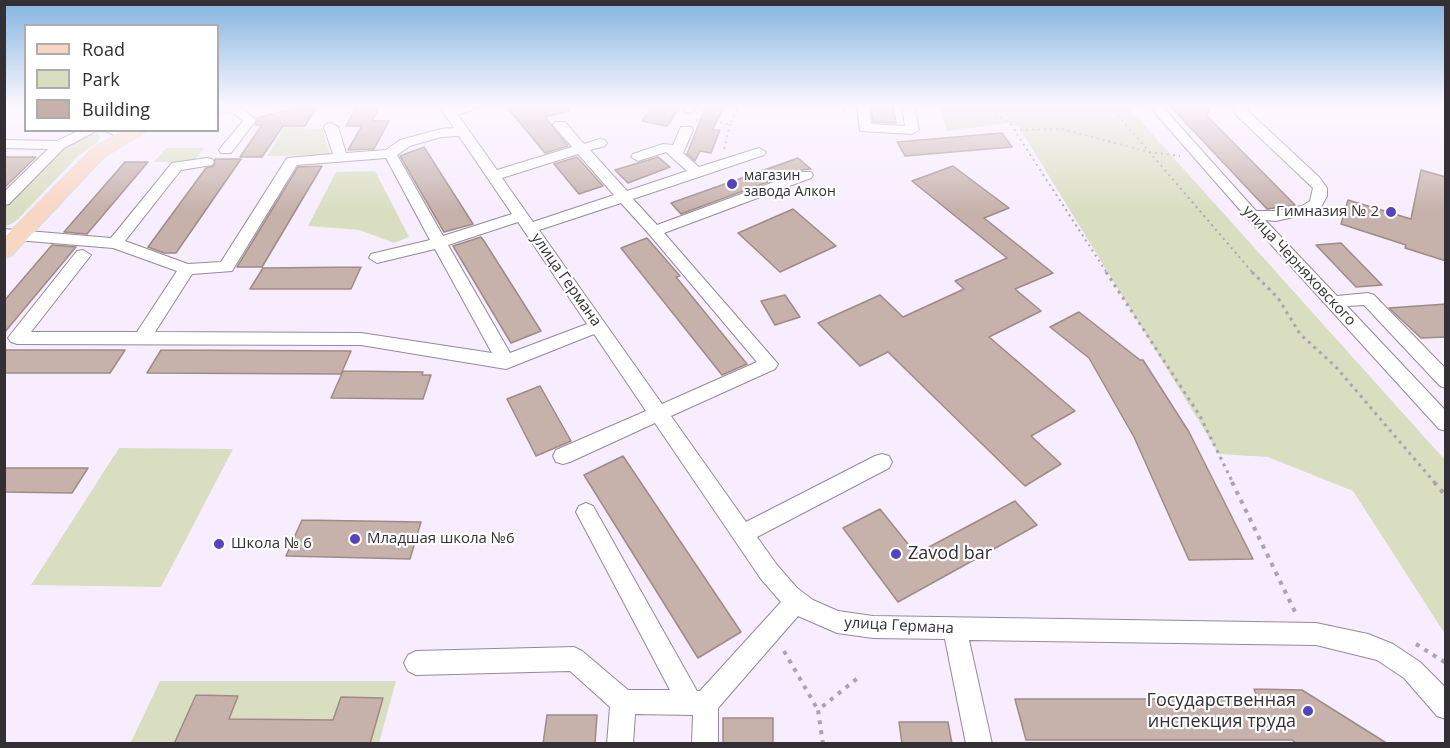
<!DOCTYPE html>
<meta charset="utf-8">
<style>
body{margin:0}
#map{position:relative;width:1450px;height:748px;overflow:hidden;background:#f8edfe;font-family:"Open Sans",sans-serif}
canvas{display:block}
.frame{position:absolute;inset:0;border:6px solid #332f35;pointer-events:none}
.legend{position:absolute;left:24px;top:24px;width:195px;height:108px;box-sizing:border-box;background:#fff;border:2px solid #adacae;margin:0;padding:8px 10px;list-style:none;font-size:18px;color:#332f35}
.legend li{display:flex;align-items:center;gap:12px;height:30px}
.legend b{width:30px;border:2px solid #adacae}
</style>
<div id="map">
<canvas width="1450" height="748"></canvas>
<div class="frame"></div>
<ul class="legend">
<li><b style="height:8px;background:#f8d6c4"></b>Road</li>
<li><b style="height:16px;background:#d9dec0"></b>Park</li>
<li><b style="height:16px;background:#c6b1ab"></b>Building</li>
</ul>
</div>
<script>
const ctx = document.querySelector('canvas').getContext('2d');
ctx.lineJoin = 'round';
function paint(path, color) { ctx.fillStyle = color; ctx.fill(path, 'evenodd'); }
const poly = rows => new Path2D(rows.map(r => 'M' + r).join(''));
function strokePath(path, color, width, dash) { ctx.strokeStyle = color; ctx.lineWidth = width; ctx.lineCap = dash ? 'butt' : 'round'; ctx.setLineDash(dash || []); ctx.stroke(path); }
function write(font, color, halo, rows, align = 'center') {
  ctx.font = font + ' "Open Sans",sans-serif'; ctx.lineWidth = 4.5; ctx.setLineDash([]); ctx.textBaseline = 'middle'; ctx.strokeStyle = halo; ctx.fillStyle = color; for (const [text, x, y, turn = 0] of rows) {
    ctx.save(); ctx.translate(x, y); ctx.rotate((+turn || 0) * Math.PI / 180); ctx.textAlign = isNaN(turn) ? turn : align; if (halo) ctx.strokeText(text, 0, 0); ctx.fillText(text, 0, 0); ctx.restore();
  }
}
paint(poly([
 [940,106,1127,106,1445,460,1445,634,1353,491,1268,457,1219,454,1019,127,1009,123,947,131],
 [285,127,323,129,330,155,267,156],
 [97,133,100,136,97,143,78,156,16,221,5,227,5,206,67,144],
 [166,148,204,148,193,162,154,162],
 [375,171,409,237,394,243,360,230,308,226,336,172],
 [119,448,233,449,161,587,31,585],
 [160,681,396,681,379,743,130,744]
]), '#d9dec0');
const building = poly([
 [357,106,380,106,372,121,389,121,374,149,348,150,362,126,346,126,357,106],
 [506,106,568,106,569,111,545,117,568,146,545,153,506,106],
 [653,106,681,106,667,126,642,121,653,106],
 [706,106,725,106,712,130,720,130,711,153,700,151,695,161,687,154,706,106],
 [871,106,893,106,896,123,873,122,871,106],
 [1170,106,1210,106,1207,116,1295,205,1267,209,1170,106],
 [295,108,316,108,305,126,283,126,262,157,240,157,262,125,255,125,258,120,257,118,295,108],
 [1002,133,1012,147,905,156,897,142,1002,133],
 [424,147,473,224,444,232,400,156,424,147],
 [4,157,36,157,4,188,4,157],
 [577,157,603,186,579,194,554,164,577,157],
 [658,157,670,167,628,183,615,170,658,157],
 [798,158,811,169,800,170,681,214,671,203,798,158],
 [215,159,241,159,176,253,164,253,148,247,206,168,214,166,215,159],
 [125,162,148,162,87,234,64,232,125,162],
 [322,166,262,267,237,267,298,167,322,166],
 [953,166,1009,208,984,218,1053,273,1015,289,1041,311,989,337,1075,411,1031,436,1061,464,1025,486,888,352,860,366,818,323,880,295,903,317,964,289,955,281,1007,258,912,181,953,166],
 [1421,170,1446,177,1446,261,1405,248,1406,245,1341,224,1348,200,1411,219,1421,170],
 [793,209,836,246,780,272,738,233,793,209],
 [481,237,484,241,541,331,511,343,453,246,481,237],
 [647,238,680,276,676,277,747,364,722,375,621,248,647,238],
 [1341,243,1382,285,1356,287,1316,245,1341,243],
 [52,245,76,247,4,333,4,301,52,245],
 [361,267,351,289,250,289,263,268,361,267],
 [785,295,800,317,775,325,761,301,785,295],
 [1446,304,1446,337,1421,338,1389,308,1446,304],
 [1079,312,1140,360,1143,360,1189,432,1253,559,1189,560,1134,437,1089,358,1050,327,1079,312],
 [4,350,125,350,110,373,4,373,4,350],
 [161,350,351,351,341,374,147,373,161,350],
 [343,371,423,372,422,375,431,375,423,399,331,398,343,371],
 [540,386,571,441,536,456,507,399,540,386],
 [623,456,741,632,698,658,584,475,623,456],
 [4,468,88,468,72,493,4,492,4,468],
 [1015,501,1037,525,898,602,843,528,880,509,916,554,1015,501],
 [302,520,421,522,410,559,286,556,302,520],
 [1254,689,1302,690,1388,744,1297,744,1292,740,1026,740,1015,699,1258,699,1254,689],
 [196,695,238,696,229,719,333,720,341,697,383,698,370,744,174,744,196,695],
 [547,715,597,715,595,744,543,744,547,715],
 [723,718,773,718,773,744,723,744,723,718],
 [899,722,948,722,952,744,902,744,899,722]
]);
paint(building, '#c6b1ab');
strokePath(building, '#9f8b86', 1.5);
const minor = poly([
 [240,106,256,120,231,153,221,153,219,150,243,121,227,107,240,106],
 [439,106,452,106,453,108,482,106,458,115,497,170,572,147,553,125,555,122,565,122,584,144,600,139,605,140,607,143,605,146,590,150,627,191,687,171,666,152,638,161,631,157,633,154,663,144,673,145,681,127,691,127,693,130,683,153,699,167,759,148,766,152,764,155,633,199,657,225,801,172,811,172,813,175,811,178,664,233,778,364,775,369,671,416,746,522,875,456,882,454,889,456,892,462,889,468,757,537,777,565,797,588,813,600,838,611,873,616,1316,623,1368,634,1393,644,1420,662,1446,688,1446,719,1437,716,1404,678,1377,660,1316,645,969,640,992,744,966,744,945,639,873,638,837,633,798,616,718,708,718,744,692,744,693,715,635,714,633,744,607,744,610,707,570,671,416,675,408,671,404,663,408,655,416,651,574,647,582,651,628,690,670,690,576,512,579,506,586,503,593,506,697,691,700,691,781,602,761,579,655,423,570,462,563,464,556,462,553,456,556,450,646,411,594,334,506,369,361,345,17,344,11,342,8,338,11,334,77,251,83,250,91,255,31,332,137,332,177,271,113,248,4,239,4,229,111,238,172,163,207,158,212,159,214,162,212,165,181,170,125,241,188,264,221,262,287,158,333,154,324,127,326,124,331,123,338,127,346,153,386,150,400,140,441,129,454,128,439,106],
 [459,136,512,214,443,236,397,155,410,146,441,137,459,136],
 [578,154,614,195,533,222,502,178,578,154],
 [386,158,430,240,371,254,369,258,377,263,435,249,492,353,361,333,155,332,192,274,232,271,297,165,386,158],
 [621,203,649,234,757,362,662,404,539,230,621,203],
 [518,222,587,324,510,353,448,245,518,222],
 [684,106,696,106,693,112,689,113,685,112,684,106],
 [857,106,869,106,871,124,905,126,902,106,914,106,919,130,912,134,860,131,857,106],
 [1149,106,1162,106,1256,211,1276,211,1302,206,1310,201,1313,188,1235,114,1234,111,1236,106,1248,106,1247,110,1319,177,1327,188,1327,196,1321,207,1307,214,1276,221,1265,220,1337,296,1368,293,1374,295,1446,369,1446,388,1440,386,1364,305,1347,306,1446,411,1446,431,1439,429,1247,218,1149,106],
 [80,130,98,130,64,148,9,204,4,205,4,192,48,149,4,148,4,140,57,141,80,130],
 [104,130,122,130,131,136,124,140,104,130]
]);
const major = poly([
 [218,106,243,106,241,110,218,116,218,106],
 [123,130,149,130,104,157,11,256,4,258,4,238,92,149,123,130]
]);
strokePath(minor, '#948a99', 2);
strokePath(major, '#dadadb', 2);
strokePath(poly([
 [832,106,849,114],
 [986,106,1011,125,1107,273],
 [1110,106,1253,273],
 [696,120,730,124,739,106],
 [1014,130,1062,129,1149,152,1180,156],
 [724,149,730,124]
]), '#aca3b0', 2, [2, 4]);
strokePath(poly([
 [1106,272,1200,416,1233,483],
 [1252,272,1278,298,1300,334,1336,367,1435,483]
]), '#aca3b0', 3, [3, 4.5]);
strokePath(poly([
 [1232,482,1296,614],
 [1434,482,1446,496],
 [1416,644,1446,663],
 [784,651,818,710],
 [823,744,818,710,859,677]
]), '#aca3b0', 4, [4, 6]);
paint(minor, '#fff');
paint(major, '#f8d6c4');
const sky = ctx.createLinearGradient(0, 0, 0, 211);
sky.addColorStop(0, '#82b4df');
sky.addColorStop(0.5, '#fcf7ff');
sky.addColorStop(1, '#fcf7ff00');
ctx.fillStyle = sky;
ctx.fillRect(0, 0, 1450, 211);
for (const [x, y, r, color] of [
 [732,184,6,"#5744bc"],
 [1391,212,6,"#5744bc"],
 [355,539,6,"#5744bc"],
 [219,544,6,"#5744bc"],
 [896,554,6,"#5744bc"],
 [1308,711,6,"#5744bc"]
]) { const dot = new Path2D(); dot.arc(x, y, r, 0, 2 * Math.PI); ctx.fillStyle = color; ctx.fill(dot); strokePath(dot, '#fff', 2); }
write('14px', '#332f35', '#fff', [
 ["магазин",744,176],
 ["завода Алкон",744,192]
], 'left');
write('15px', '#332f35', '#fff', [
 ["Гимназия № 2",1379,212,"right"],
 ["Младшая школа №6",367,539],
 ["Школа № 6",231,544]
], 'left');
write('15px', '#332f35', '#fff', [
 ["улица Черняховского",1299,266,47],
 ["улица Германа",566,280,55],
 ["улица Германа",899,626,3]
]);
write('18px', '#332f35', '#fff', [
 ["Zavod bar",908,554],
 ["Государственная",1296,701,"right"],
 ["инспекция труда",1296,722,"right"]
], 'left');
</script>
